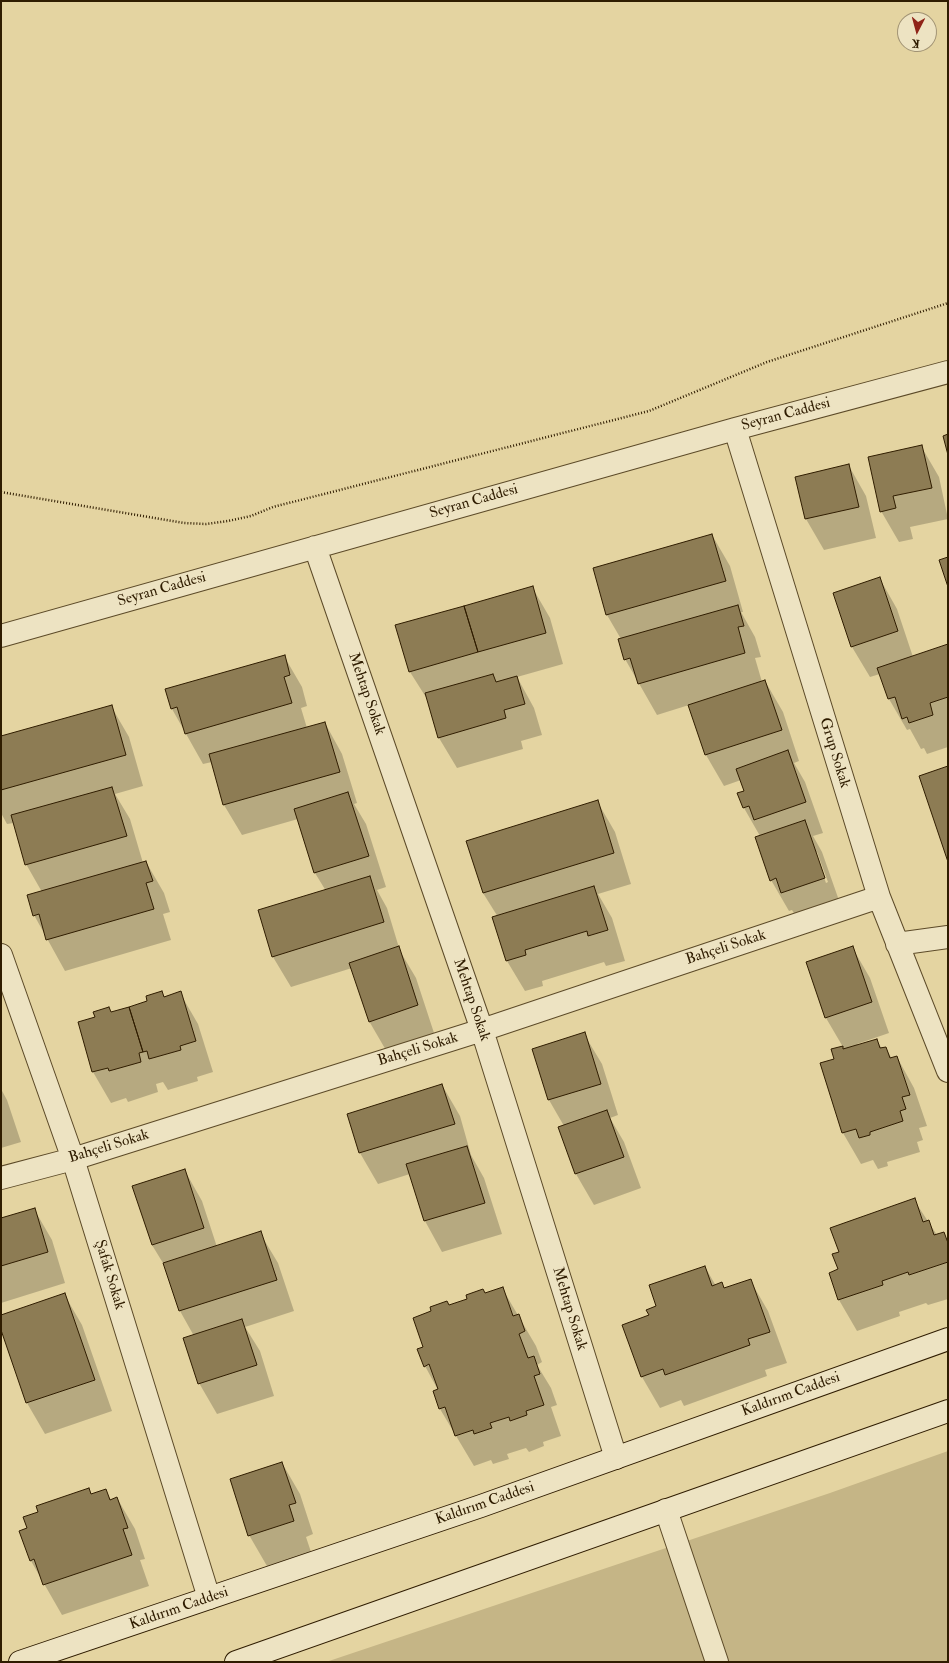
<!DOCTYPE html>
<meta charset="utf-8">
<style>
body{margin:0}
#map{position:relative;width:949px;height:1663px;overflow:hidden;background:#e4d4a1;font-family:"IM FELL Double Pica",serif}
canvas{display:block}
.frame{position:absolute;inset:0;border:2px solid #2f1c00;pointer-events:none}
.north{position:absolute;left:897px;top:12px;width:40px;height:40px;box-sizing:border-box;background:#ede3c2;border:1px solid #a19374;border-radius:50%;rotate:186deg;font-size:11px;font-weight:700;line-height:16px;text-align:center;color:#2f1c00}
.north::after{content:'';display:block;margin:auto;width:14px;height:18px;background:#8f2418;clip-path:polygon(50% 0,100% 100%,50% 72%,0 100%)}
</style>
<div id="map">
<canvas width="949" height="1663"></canvas>
<div class="frame"></div>
<div class="north">K</div>
</div>
<script>
const ctx = document.querySelector('canvas').getContext('2d');
ctx.lineJoin = 'round';
function paint(path, color) { ctx.fillStyle = color; ctx.fill(path, 'evenodd'); }
const poly = rows => new Path2D(rows.map(r => 'M' + r).join(''));
function strokePath(path, color, width, dash) { ctx.strokeStyle = color; ctx.lineWidth = width; ctx.lineCap = dash ? 'butt' : 'round'; ctx.setLineDash(dash || []); ctx.stroke(path); }
function write(font, color, halo, rows, align = 'center') {
  ctx.font = font + ' "IM FELL Double Pica",serif'; ctx.lineWidth = 3.5; ctx.setLineDash([]); ctx.textBaseline = 'middle'; ctx.strokeStyle = halo; ctx.fillStyle = color; for (const [text, x, y, turn = 0] of rows) {
    ctx.save(); ctx.translate(x, y); ctx.rotate((+turn || 0) * Math.PI / 180); ctx.textAlign = isNaN(turn) ? turn : align; if (halo) ctx.strokeText(text, 0, 0); ctx.fillText(text, 0, 0); ctx.restore();
  }
}
paint(poly([
 [948,1451,948,1662,326,1662,830,1493]
]), '#c5b586');
paint(poly([
 [921,446,939,477,948,519,910,527,913,539,899,542,881,511],
 [849,466,866,496,876,538,824,550,806,519,796,477],
 [712,535,730,566,743,612,741,612,755,637,761,657,755,658,762,682,765,681,783,712,799,761,794,763,805,782,823,833,813,836,822,852,842,909,800,923,792,910,789,911,771,880,760,836,744,808,745,791,741,780,724,786,706,755,689,705,657,715,625,659,621,639,607,615,594,569],
 [815,852,817,852,828,882,826,883],
 [880,579,897,609,913,657,948,645,948,747,927,754,924,748,921,749,910,729,907,730,889,699,880,674,870,677,852,647,835,593],
 [532,587,550,618,563,664,517,677,534,708,542,735,521,741,523,749,457,768,439,738,429,702,410,672,397,626],
 [284,656,302,687,307,706,301,708,307,728,325,723,342,754,357,803,354,804,366,824,386,887,377,890,387,908,400,951,416,978,435,1036,387,1052,369,1021,352,968,291,987,273,957,326,891,315,873,298,819,242,835,224,805,212,762,203,764,172,709,166,690],
 [111,706,129,737,143,786,115,794,130,819,143,863,146,862,164,893,170,912,163,914,171,940,65,971,34,915,42,892,26,864,14,823,7,824,1,813,1,737],
 [597,801,615,832,631,884,598,894,612,918,625,961,606,966,604,962,542,981,543,986,525,991,507,961,498,917,483,893],
 [852,947,870,978,889,1033,857,1044,857,1046,877,1040,882,1049,886,1048,892,1059,897,1057,914,1088,927,1126,919,1128,923,1140,917,1142,920,1152,887,1162,888,1166,878,1169,873,1160,861,1164,843,1133,835,1059,843,1047,826,1018,807,963],
 [161,992,164,997,180,993,198,1024,213,1072,197,1077,198,1081,168,1090,163,1082,156,1084,158,1092,128,1102,126,1098,111,1103,93,1072,79,1023,149,1002],
 [584,1034,602,1064,618,1115,610,1118,624,1142,641,1188,594,1205,576,1174,559,1128,564,1126,549,1100,533,1050],
 [442,1085,460,1116,471,1155,484,1178,502,1234,442,1252,425,1221,410,1174,378,1184,360,1153,348,1114],
 [1,1089,7,1100,21,1142,1,1148],
 [185,1171,202,1201,217,1247,260,1233,278,1263,294,1311,245,1327,260,1351,274,1396,217,1414,199,1383,194,1336,180,1311,166,1268,152,1245,133,1187],
 [914,1200,937,1235,943,1233,948,1241,948,1299,928,1305,926,1303,899,1312,900,1316,857,1331,839,1300,830,1273,839,1270,840,1253],
 [34,1209,52,1240,65,1283,1,1303,1,1219],
 [705,1267,716,1286,722,1284,725,1289,750,1280,768,1311,787,1363,765,1370,767,1376,684,1406,681,1400,660,1408,642,1377,623,1325,650,1316,657,1307],
 [502,1288,536,1346,542,1362,537,1365,551,1388,557,1405,551,1407,561,1436,543,1442,544,1446,529,1452,526,1448,507,1454,509,1459,493,1464,491,1460,474,1466,440,1409,438,1390,425,1366,424,1347,449,1306],
 [64,1294,82,1325,112,1411,45,1434,27,1403,1,1326,1,1316],
 [282,1463,300,1494,313,1534,306,1537,311,1552,267,1566,249,1535],
 [89,1489,92,1495,105,1490,111,1500,117,1498,135,1529,145,1559,140,1560,149,1586,62,1615,31,1561,20,1531,28,1529,39,1513]
]), '#0003');
const building = poly([
 [948,434,948,455,943,436,948,434],
 [922,445,932,488,893,496,896,508,880,512,868,457,922,445],
 [849,464,859,507,805,519,795,477,849,464],
 [712,534,726,581,606,615,593,568,712,534],
 [948,557,948,587,939,560,948,557],
 [880,577,898,631,851,647,833,593,880,577],
 [533,586,546,633,478,652,464,606,533,586],
 [738,605,744,626,738,627,745,653,638,684,630,658,624,660,618,639,738,605],
 [464,606,478,652,409,672,395,625,464,606],
 [948,644,948,697,930,703,933,715,909,723,907,717,902,719,895,697,888,699,877,668,948,644],
 [285,655,290,675,284,677,292,703,185,734,177,707,171,709,165,689,285,655],
 [493,674,496,682,517,676,525,704,504,710,506,718,438,738,425,693,493,674],
 [765,680,782,730,705,755,688,705,765,680],
 [112,705,126,755,1,790,1,736,112,705],
 [325,722,340,772,223,805,209,754,325,722],
 [788,750,806,802,754,820,749,806,743,808,737,793,744,791,736,769,788,750],
 [948,766,948,862,919,776,948,766],
 [112,787,127,836,25,865,11,815,112,787],
 [348,792,369,856,314,873,294,809,348,792],
 [598,800,614,853,483,893,466,841,598,800],
 [805,820,825,878,781,893,776,878,770,881,755,837,805,820],
 [146,861,153,881,146,883,154,909,46,940,39,914,33,916,27,895,146,861],
 [370,876,384,922,272,957,258,910,370,876],
 [594,886,608,930,588,936,587,931,525,950,526,955,506,961,492,917,594,886],
 [399,946,418,1005,369,1022,349,963,399,946],
 [853,946,872,1002,825,1018,806,962,853,946],
 [162,991,164,997,181,991,196,1041,180,1046,181,1050,149,1059,147,1051,143,1052,129,1007,147,1001,146,996,162,991],
 [109,1007,111,1012,129,1007,143,1052,139,1053,141,1062,109,1071,108,1068,92,1072,78,1022,95,1017,93,1012,109,1007],
 [585,1032,601,1084,548,1100,532,1049,585,1032],
 [877,1039,880,1048,886,1047,890,1058,897,1056,910,1095,902,1097,906,1109,900,1111,903,1121,870,1132,870,1135,859,1138,856,1129,842,1133,820,1063,834,1059,831,1049,843,1046,843,1049,877,1039],
 [442,1084,455,1124,359,1153,347,1114,442,1084],
 [607,1110,624,1157,575,1174,558,1127,607,1110],
 [467,1146,485,1203,424,1221,406,1164,467,1146],
 [185,1169,204,1228,152,1245,132,1186,185,1169],
 [915,1198,923,1222,929,1220,934,1235,944,1232,948,1243,948,1262,909,1275,908,1272,882,1281,883,1285,838,1300,829,1273,838,1269,832,1254,839,1252,830,1228,915,1198],
 [35,1208,48,1252,1,1266,1,1218,35,1208],
 [261,1231,277,1280,179,1311,163,1263,261,1231],
 [705,1266,712,1286,722,1282,724,1288,751,1279,770,1332,748,1339,750,1345,665,1375,663,1369,641,1377,622,1325,649,1315,646,1310,656,1306,649,1285,705,1266],
 [503,1287,513,1316,519,1314,525,1331,519,1334,528,1358,534,1356,540,1374,534,1376,544,1405,526,1411,527,1415,510,1421,509,1417,490,1423,492,1428,474,1434,473,1430,455,1436,445,1407,439,1409,433,1391,438,1389,429,1364,424,1367,417,1349,423,1347,413,1318,431,1311,430,1307,447,1301,449,1305,467,1299,466,1295,483,1289,485,1293,503,1287],
 [65,1293,95,1380,26,1403,1,1330,1,1315,65,1293],
 [242,1319,257,1365,198,1384,183,1338,242,1319],
 [282,1462,296,1503,289,1505,294,1521,248,1536,230,1479,282,1462],
 [89,1488,91,1494,106,1489,110,1500,117,1497,128,1528,123,1529,132,1555,43,1585,34,1559,30,1561,19,1531,27,1528,23,1517,38,1512,36,1506,89,1488]
]);
paint(building, '#8d7c54');
strokePath(building, '#2f1c00', 1);
const street = poly([
 [735,429,879,897,948,1071],
 [315,547,482,1030,616,1458],
 [1,636,735,429,948,372],
 [897,944,948,937],
 [1,955,73,1159,209,1598],
 [1,1178,73,1159,482,1030,879,897],
 [666,1510,717,1662]
]);
const secondary = poly([
 [20,1662,481,1506,948,1339],
 [236,1662,948,1411]
]);
strokePath(street, '#5c4a28', 24);
strokePath(secondary, '#2f1c00', 24);
strokePath(poly([
 [1,492,184,523,206,524,228,521,251,516,273,507,649,411,767,362,948,303]
]), '#2f1c00', 2.5, [1, 2]);
strokePath(street, '#ede3c2', 22);
strokePath(secondary, '#ede3c2', 22);
write('15px', '#2f1c00', '#ede3c2', [
 ["Seyran Caddesi",786,415,-15],
 ["Seyran Caddesi",474,502,-16],
 ["Seyran Caddesi",162,590,-16],
 ["Mehtap Sokak",366,694,71],
 ["Grup Sokak",834,753,73],
 ["Bahçeli Sokak",726,948,-18],
 ["Mehtap Sokak",471,1000,71],
 ["Bahçeli Sokak",418,1050,-17],
 ["Bahçeli Sokak",109,1147,-17],
 ["Şafak Sokak",109,1275,73],
 ["Mehtap Sokak",569,1309,73],
 ["Kaldırım Caddesi",791,1395,-20],
 ["Kaldırım Caddesi",485,1504,-19],
 ["Kaldırım Caddesi",179,1609,-19]
]);
</script>
